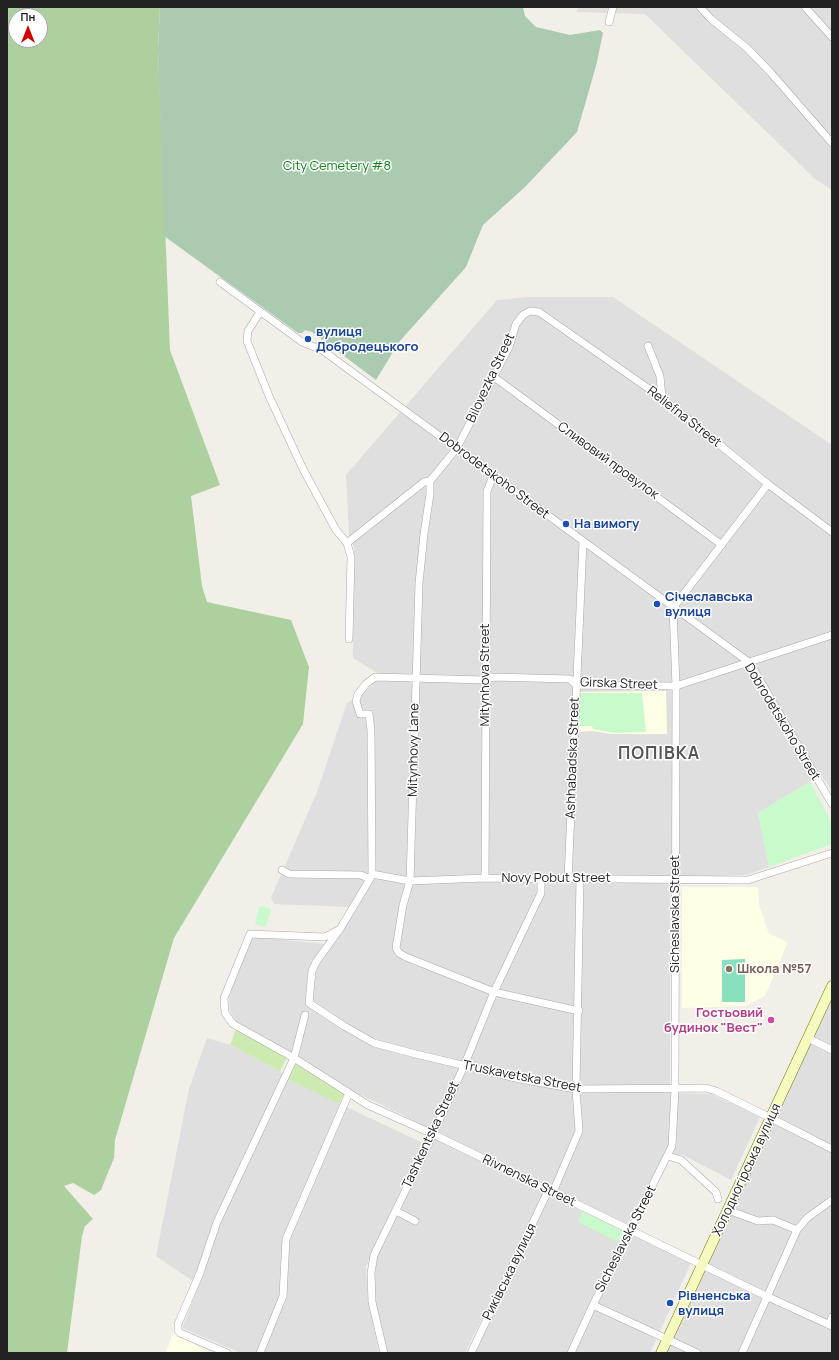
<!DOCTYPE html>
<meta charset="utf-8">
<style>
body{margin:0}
#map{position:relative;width:839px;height:1360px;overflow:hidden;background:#f2efe9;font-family:Manrope,sans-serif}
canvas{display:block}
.frame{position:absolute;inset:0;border:8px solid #222;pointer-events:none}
.north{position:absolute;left:8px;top:8px;width:40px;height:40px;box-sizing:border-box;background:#fff;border:1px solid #a7a7a7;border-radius:50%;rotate:0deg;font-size:11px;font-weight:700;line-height:16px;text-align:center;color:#222}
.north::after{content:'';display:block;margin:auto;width:14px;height:18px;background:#d40000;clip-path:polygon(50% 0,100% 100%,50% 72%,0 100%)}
</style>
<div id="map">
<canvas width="839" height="1360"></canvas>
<div class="frame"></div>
<div class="north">Пн</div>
</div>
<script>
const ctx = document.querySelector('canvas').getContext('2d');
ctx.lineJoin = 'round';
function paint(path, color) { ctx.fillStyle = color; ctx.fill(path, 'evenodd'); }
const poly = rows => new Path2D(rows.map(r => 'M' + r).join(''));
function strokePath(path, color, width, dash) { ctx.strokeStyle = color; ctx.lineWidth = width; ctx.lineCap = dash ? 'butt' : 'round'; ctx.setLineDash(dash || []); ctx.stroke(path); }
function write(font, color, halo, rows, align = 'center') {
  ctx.font = font + ' Manrope,sans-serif'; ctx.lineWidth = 3; ctx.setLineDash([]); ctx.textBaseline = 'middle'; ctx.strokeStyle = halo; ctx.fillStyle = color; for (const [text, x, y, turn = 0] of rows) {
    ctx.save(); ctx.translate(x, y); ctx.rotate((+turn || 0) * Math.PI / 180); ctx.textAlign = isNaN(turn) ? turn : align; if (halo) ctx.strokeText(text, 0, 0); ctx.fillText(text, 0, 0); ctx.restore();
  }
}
paint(poly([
 [578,7,832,7,832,190,814,178,645,14,576,12],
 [528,297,613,297,832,445,832,791,821,775,758,813,769,867,746,875,670,877,670,1093,711,1094,760,1117,731,1180,685,1156,666,1152,627,1224,355,1092,236,1021,230,1011,229,997,251,936,333,945,356,910,348,907,274,904,271,898,317,792,347,703,372,686,379,674,353,658,354,548,349,534,346,475,497,300],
 [832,991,832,1353,665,1353],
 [207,1038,230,1045,280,1071,287,1079,423,1143,375,1245,366,1267,368,1301,379,1353,241,1353,182,1328,199,1285,156,1256,189,1089],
 [433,1137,545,1191,465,1353,386,1353,374,1302,373,1273,376,1256],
 [550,1195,583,1212,578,1222,626,1244,631,1234,691,1263,650,1353,474,1353]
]), '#e0dfdf');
paint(poly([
 [666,691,667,734,612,734,591,731,575,732,579,692],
 [682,887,758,887,759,905,769,934,788,942,765,996,745,1006,682,1008],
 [173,1332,209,1353,166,1353]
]), '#ffffe5');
paint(poly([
 [236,1029,287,1058,280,1071,230,1045],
 [295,1062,345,1093,339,1104,287,1079]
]), '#cdebb0');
paint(poly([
 [7,7,160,7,158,49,170,350,220,485,191,496,202,586,207,602,291,620,309,667,303,724,174,938,115,1140,114,1158,101,1190,94,1195,73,1183,64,1186,93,1219,85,1226,82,1236,67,1353,7,1353],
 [16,16,40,16,40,40,16,40]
]), '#add19e');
paint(poly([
 [160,7,523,7,525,16,536,27,570,35,600,30,603,33,596,66,577,132,525,187,483,225,466,267,399,342,376,380,312,332,305,330,302,333,298,333,164,236,158,49]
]), '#aacbaf');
paint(poly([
 [581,693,642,693,646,732,614,733,593,729,592,726,579,726,578,696],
 [810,782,832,823,832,844,769,867,758,813],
 [260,906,271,909,266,927,255,924],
 [584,1210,624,1229,618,1242,578,1222]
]), '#c8facc');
paint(poly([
 [745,959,745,1002,722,1002,722,960]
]), '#88e0be');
const street = poly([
 [700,7,711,19,747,48,771,73,832,143],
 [805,7,832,37],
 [609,22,613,7],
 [220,282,302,342,322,350,750,663,832,804],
 [260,312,248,331,247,341,269,396,303,469,336,530,347,543,351,557,349,639],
 [648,346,660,376,662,398],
 [494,377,722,545],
 [347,543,424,482,430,481],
 [282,870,289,874,361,875,370,879,372,874,410,881,485,878,748,880,832,853],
 [372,874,371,730,369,714,360,714,356,701,358,694,366,684,375,677,485,680,492,677,570,679,576,685,676,686,832,635],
 [485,878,487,491,494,474],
 [370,879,340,929,316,962,312,971,309,1003,344,1026,374,1043,416,1054,520,1079,576,1089,706,1088,716,1091,771,1118,832,1149],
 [568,879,583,542],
 [340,929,325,937,250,934,224,998,225,1013,233,1024,294,1058,368,1105,433,1134,766,1296,832,1326],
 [579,1011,494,992,406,957,399,953,396,948,403,905,410,881,419,583,424,534,430,494,430,481,457,448,509,347,516,324,523,315,530,311,539,312,662,398,768,484,832,532],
 [808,1038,832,1050],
 [668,1156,681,1160,716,1192,718,1199],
 [553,1192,579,1131,576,1089,580,879],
 [728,1210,758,1221,773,1220,797,1230],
 [396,1211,415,1221],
 [593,1305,697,1353],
 [829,1325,832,1317],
 [227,1353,180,1333,178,1331,178,1324,200,1273,217,1222,294,1058,305,1015],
 [260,1353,283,1296,286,1239,349,1093],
 [384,1353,372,1302,371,1273,374,1255,433,1134,464,1066,494,992,541,893,541,879],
 [471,1353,548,1191],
 [571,1353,593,1305,672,1146,675,1089,676,686,673,608,768,484],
 [742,1353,797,1230,807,1218,832,1200]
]);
const secondary = poly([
 [661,1353,832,986]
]);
strokePath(street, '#a9a9a9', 8);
strokePath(secondary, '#707d05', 11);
strokePath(street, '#fff', 7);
strokePath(secondary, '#f7fabf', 10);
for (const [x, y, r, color] of [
 [308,339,4,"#1a4fb4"],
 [566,524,4,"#1a4fb4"],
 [657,604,4,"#1a4fb4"],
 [729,969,4,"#8d6e63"],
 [771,1020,4,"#d1479c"],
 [670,1303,4,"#1a4fb4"]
]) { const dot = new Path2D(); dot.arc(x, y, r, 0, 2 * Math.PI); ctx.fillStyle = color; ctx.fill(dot); strokePath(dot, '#fff', 1.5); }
write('13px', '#0c8416', '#fff', [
 ["City Cemetery #8",337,166]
]);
write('bold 13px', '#164399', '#fff', [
 ["вулиця",316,332],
 ["Добродецького",316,347],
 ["На вимогу",574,524],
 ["Січеславська",665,597],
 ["вулиця",665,612],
 ["Рівненська",678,1296],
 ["вулиця",678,1311]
], 'left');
write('13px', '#222', '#fff', [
 ["Bilovezka Street",491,378,-65],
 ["Reliefna Street",684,417,38],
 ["Сливовий провулок",608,461,36],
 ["Dobrodetskoho Street",494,476,37],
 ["Mitynhova Street",485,675,-90],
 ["Girska Street",619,684,2],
 ["Dobrodetskoho Street",782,722,59],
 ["Mitynhovy Lane",414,750,-89],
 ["Ashhabadska Street",573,758,-88],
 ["Novy Pobut Street",556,878],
 ["Sicheslavska Street",675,914,-90],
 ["Truskavetska Street",522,1077,11],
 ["Tashkentska Street",431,1135,-65],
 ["Холодногірська вулиця",747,1170,-65],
 ["Rivnenska Street",529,1181,26],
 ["Sicheslavska Street",626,1239,-63],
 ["Риківська вулиця",510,1272,-64]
]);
write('bold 13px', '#785e54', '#fff', [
 ["Школа №57",737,969]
], 'left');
write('bold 13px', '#b23c85', '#fff', [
 ["Гостьовий",763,1013],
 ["будинок \"Вест\"",763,1028]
], 'right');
ctx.letterSpacing = '1px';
write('bold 17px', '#555', '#fff', [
 ["ПОПІВКА",659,754]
]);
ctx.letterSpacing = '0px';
</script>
